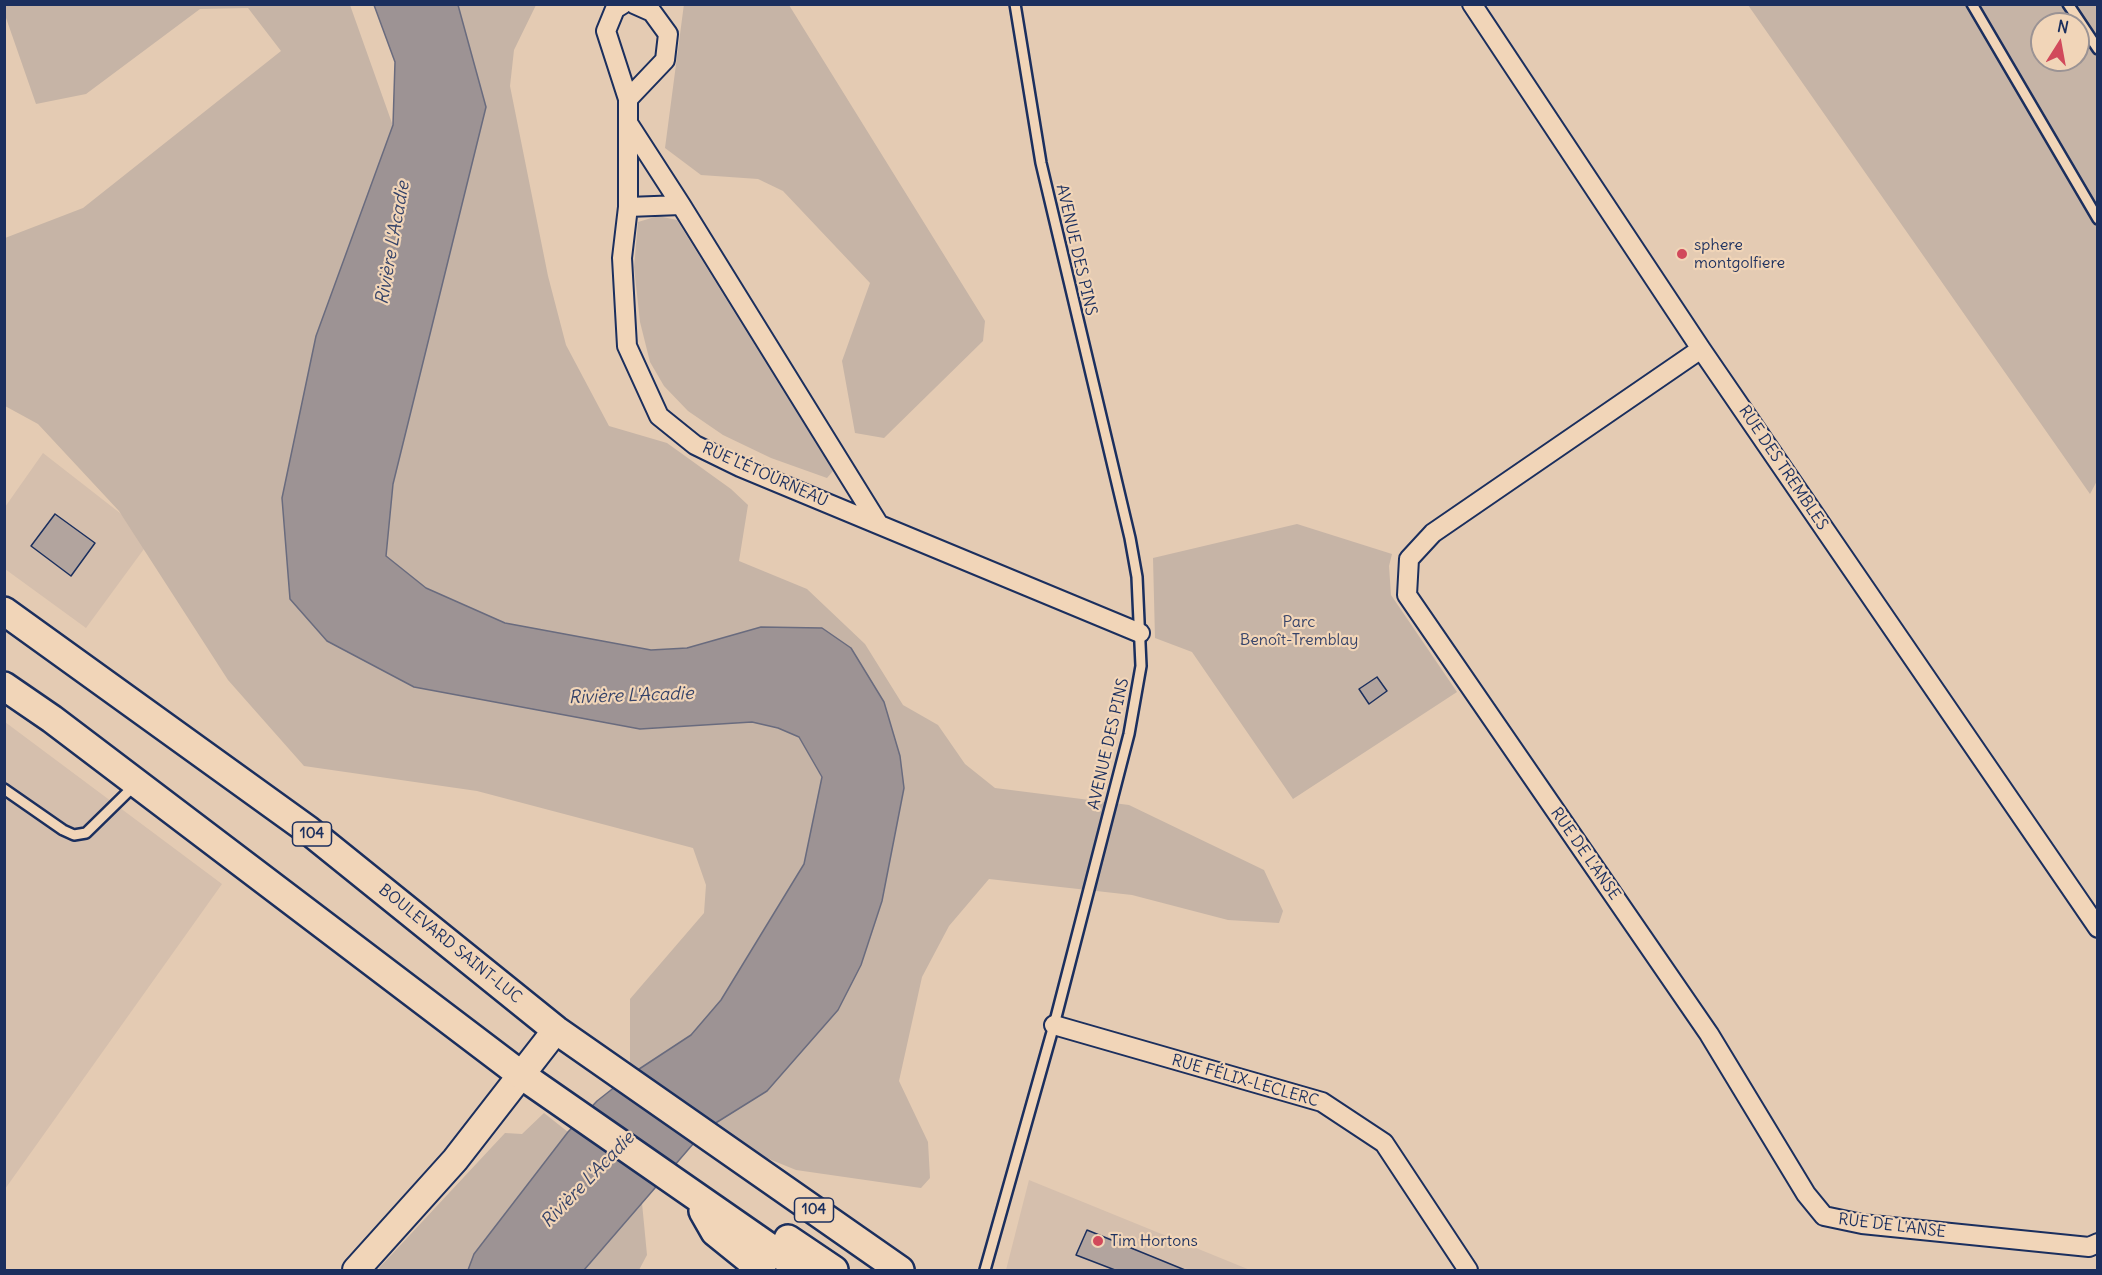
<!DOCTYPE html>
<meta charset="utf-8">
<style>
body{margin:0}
#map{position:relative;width:2102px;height:1275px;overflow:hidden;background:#e4cbb3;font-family:Delius,sans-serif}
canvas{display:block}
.frame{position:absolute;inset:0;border:6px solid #1b2f5e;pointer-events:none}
.north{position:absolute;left:2030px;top:12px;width:60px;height:60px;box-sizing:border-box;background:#f1d5b8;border:2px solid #9b9394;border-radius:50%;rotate:11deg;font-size:16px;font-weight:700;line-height:24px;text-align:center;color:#1b2f5e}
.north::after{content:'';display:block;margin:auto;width:21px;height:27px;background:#d1495b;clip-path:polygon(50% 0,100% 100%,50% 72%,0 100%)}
</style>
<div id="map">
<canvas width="2102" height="1275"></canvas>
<div class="frame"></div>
<div class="north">N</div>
</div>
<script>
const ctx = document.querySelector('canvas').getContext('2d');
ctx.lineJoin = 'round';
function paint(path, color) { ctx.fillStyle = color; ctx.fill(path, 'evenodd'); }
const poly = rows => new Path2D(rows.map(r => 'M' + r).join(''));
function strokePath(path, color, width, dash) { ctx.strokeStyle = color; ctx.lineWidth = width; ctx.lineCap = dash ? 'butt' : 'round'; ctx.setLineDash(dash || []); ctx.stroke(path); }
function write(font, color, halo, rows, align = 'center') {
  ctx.font = font + ' Delius,sans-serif'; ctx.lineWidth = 4.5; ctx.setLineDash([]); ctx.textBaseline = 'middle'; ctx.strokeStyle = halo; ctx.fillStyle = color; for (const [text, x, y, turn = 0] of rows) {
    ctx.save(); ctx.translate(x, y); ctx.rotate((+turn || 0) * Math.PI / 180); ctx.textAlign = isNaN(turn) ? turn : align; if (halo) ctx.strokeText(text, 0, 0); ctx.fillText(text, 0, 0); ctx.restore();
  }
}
paint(poly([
 [43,453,152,538,86,628,5,569,5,507],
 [5,722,222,884,5,1189],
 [1029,1180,1250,1270,1006,1270]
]), '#d5bfad');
paint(poly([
 [5,4,350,5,393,126,316,336,327,641,415,687,640,729,752,722,778,728,799,737,822,778,804,864,721,1000,691,1035,630,1075,630,999,704,913,706,885,693,848,477,791,304,766,228,680,119,511,38,424,5,406,5,238,83,208,281,51,248,8,200,9,86,94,36,104,5,15],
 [684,4,789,5,985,321,983,341,884,438,855,433,842,361,870,283,783,191,758,179,701,175,665,148],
 [458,5,536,5,514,50,510,86,548,276,566,345,609,426,667,443,731,489,748,505,739,561,807,589,865,644,903,705,938,725,965,764,995,788,1129,805,1264,870,1283,911,1279,923,1228,920,1132,895,989,879,949,926,922,977,899,1081,928,1142,930,1178,921,1188,796,1170,725,1141,706,1129,861,965,882,901,904,788,761,627,687,648,651,650,505,623,426,588,386,556,393,484,486,107],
 [1748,5,2097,5,2098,479,2090,494],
 [2042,24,2078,24,2078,60,2042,60],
 [658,216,677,220,833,471,827,478,771,458,723,435,688,411,664,386,650,362,640,322,634,267,638,222],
 [1297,524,1392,554,1389,566,1391,595,1457,692,1293,799,1192,652,1155,638,1153,558],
 [544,1113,568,1132,474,1254,468,1270,380,1270,379,1268,505,1133,522,1134],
 [642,1203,647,1255,639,1270,584,1270]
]), '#c6b4a6');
const water = poly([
 [374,5,458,5,486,107,393,484,386,556,426,588,505,623,651,650,687,648,761,627,822,628,851,648,884,702,900,756,904,788,882,901,861,965,838,1010,767,1091,706,1129,584,1270,468,1270,474,1254,568,1132,597,1101,630,1075,691,1035,721,1000,804,864,822,777,799,737,778,728,752,722,640,729,414,687,327,641,290,599,282,498,316,336,393,125,395,62,374,5]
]);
paint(water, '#9d9394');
strokePath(water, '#696b7e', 1.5);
const building = poly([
 [55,514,95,543,71,576,31,546,55,514],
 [1377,677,1387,691,1369,704,1359,689,1377,677],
 [1087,1230,1185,1270,1115,1270,1076,1255,1087,1230]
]);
paint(building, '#b2a49e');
strokePath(building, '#1b2f5e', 1.5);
const lane = poly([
 [1972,4,2098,219],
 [2068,4,2098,49],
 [4,789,63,830,74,835,86,833,136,784],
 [985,1270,1054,1025,1129,734,1141,666,1137,577,1130,538,1041,163,1015,4]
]);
const street = poly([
 [623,4,615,9,606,31,628,99,628,207,622,258,627,346,659,416,695,445,740,467,1140,633],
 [1472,4,1701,349,2098,928],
 [628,99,665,60,668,34,652,12,634,4],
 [628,123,681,205,878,523],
 [628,207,681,205],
 [1701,349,1433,533,1409,559,1407,595,1709,1034,1806,1194,1824,1216,1862,1224,2089,1247,2098,1243],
 [1054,1025,1322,1102,1384,1143,1468,1270]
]);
const secondary = poly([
 [356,1270,455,1160,556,1030]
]);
const primary = poly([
 [4,611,308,830,556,1030,900,1270],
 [4,686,52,719,520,1074,802,1270],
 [703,1211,715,1232,762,1270],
 [788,1239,834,1270]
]);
strokePath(lane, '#1b2f5e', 14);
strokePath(street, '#1b2f5e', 22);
strokePath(secondary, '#1b2f5e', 30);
strokePath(primary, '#1b2f5e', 32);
strokePath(lane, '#f1d5b8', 9);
strokePath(street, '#f1d5b8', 18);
strokePath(secondary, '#f1d5b8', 26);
strokePath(primary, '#f1d5b8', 27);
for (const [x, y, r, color] of [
 [1682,254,6,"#d1495b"],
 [1098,1241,6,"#d1495b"]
]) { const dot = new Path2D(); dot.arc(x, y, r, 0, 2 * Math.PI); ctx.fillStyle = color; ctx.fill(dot); strokePath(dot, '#f1d5b8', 2); }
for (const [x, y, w] of [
 [312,834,39],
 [814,1210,39]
]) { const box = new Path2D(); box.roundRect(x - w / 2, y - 12, w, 24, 4.5); ctx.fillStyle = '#f1d5b8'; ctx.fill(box); strokePath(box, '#1b2f5e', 1.5); }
write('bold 15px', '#1b2f5e', null, [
 ["104",312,834],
 ["104",814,1210]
]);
write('16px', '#1b2f5e', '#f1d5b8', [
 ["sphere",1694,245],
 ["montgolfiere",1694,263],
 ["Tim Hortons",1110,1241]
], 'left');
write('16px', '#1b2f5e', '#f1d5b8', [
 ["AVENUE DES PINS",1076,250,77],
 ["RUE DES TREMBLES",1783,468,56],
 ["RUE LÉTOURNEAU",765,475,24],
 ["AVENUE DES PINS",1109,744,-77],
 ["RUE DE L'ANSE",1585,854,55],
 ["BOULEVARD SAINT-LUC",450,944,39],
 ["RUE FÉLIX-LECLERC",1245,1081,16],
 ["RUE DE L'ANSE",1892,1226,7]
]);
write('16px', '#354369', '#f1d5b8', [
 ["Parc",1299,622],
 ["Benoît-Tremblay",1299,640]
]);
write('italic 18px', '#354369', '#f1d5b8', [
 ["Rivière L'Acadie",393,243,-80],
 ["Rivière L'Acadie",631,696,-2],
 ["Rivière L'Acadie",588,1180,-46]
]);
</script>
